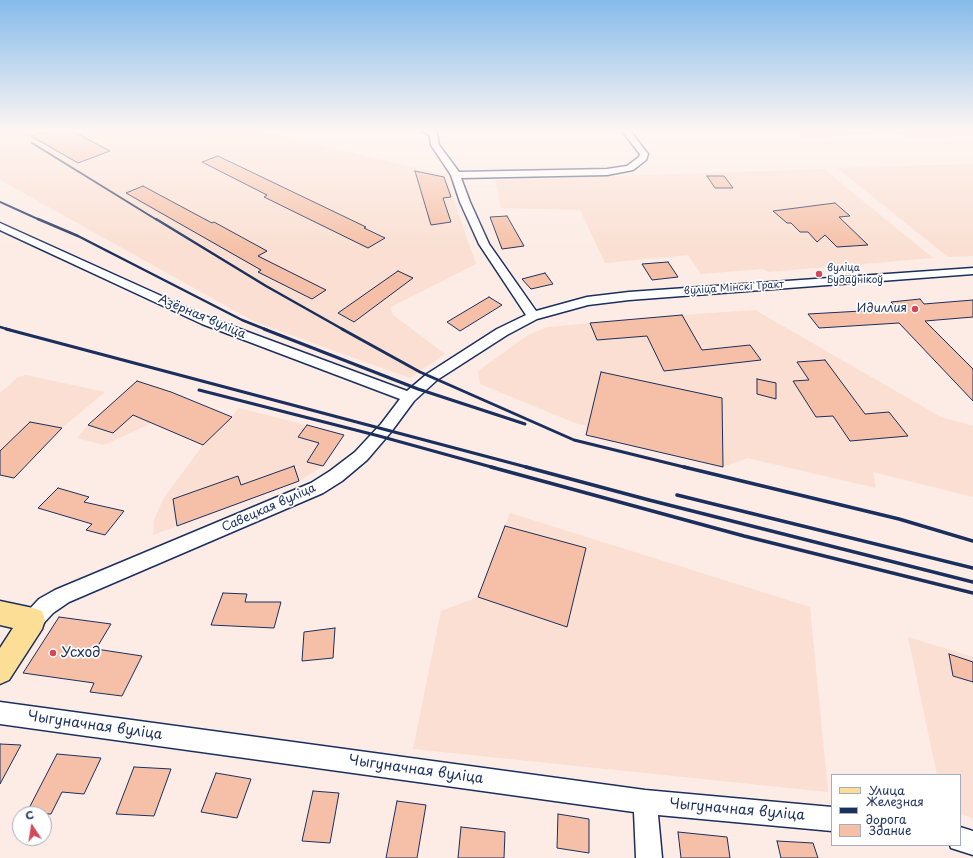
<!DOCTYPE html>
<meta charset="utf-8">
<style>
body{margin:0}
#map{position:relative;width:973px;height:858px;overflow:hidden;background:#fcece5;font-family:"Playpen Sans",sans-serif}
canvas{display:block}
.legend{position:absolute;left:831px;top:774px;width:130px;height:72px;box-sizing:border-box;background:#fff;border:1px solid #a4acbf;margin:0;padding:5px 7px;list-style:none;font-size:12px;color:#1b2f5e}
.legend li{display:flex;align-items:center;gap:8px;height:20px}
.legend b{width:20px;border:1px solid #a4acbf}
.north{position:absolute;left:12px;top:806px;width:40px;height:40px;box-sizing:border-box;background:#fff;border:1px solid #a4acbf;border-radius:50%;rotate:348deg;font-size:11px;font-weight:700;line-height:16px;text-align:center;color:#1b2f5e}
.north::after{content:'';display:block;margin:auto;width:14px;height:18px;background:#d1495b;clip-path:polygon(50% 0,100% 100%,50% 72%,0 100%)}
</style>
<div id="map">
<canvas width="973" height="858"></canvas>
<ul class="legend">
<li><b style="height:5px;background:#fdde96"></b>Улица</li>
<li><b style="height:5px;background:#1b2f5e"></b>Железная дорога</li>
<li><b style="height:11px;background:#f5c0a7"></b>Здание</li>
</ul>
<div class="north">С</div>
</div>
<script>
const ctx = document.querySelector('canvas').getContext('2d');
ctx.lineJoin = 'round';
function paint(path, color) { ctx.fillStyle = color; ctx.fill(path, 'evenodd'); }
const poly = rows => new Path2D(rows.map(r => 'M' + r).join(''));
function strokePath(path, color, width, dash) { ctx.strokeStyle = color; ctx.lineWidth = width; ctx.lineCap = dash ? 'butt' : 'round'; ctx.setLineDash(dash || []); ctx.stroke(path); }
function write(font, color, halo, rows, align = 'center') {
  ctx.font = font + ' "Playpen Sans",sans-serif'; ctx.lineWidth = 3.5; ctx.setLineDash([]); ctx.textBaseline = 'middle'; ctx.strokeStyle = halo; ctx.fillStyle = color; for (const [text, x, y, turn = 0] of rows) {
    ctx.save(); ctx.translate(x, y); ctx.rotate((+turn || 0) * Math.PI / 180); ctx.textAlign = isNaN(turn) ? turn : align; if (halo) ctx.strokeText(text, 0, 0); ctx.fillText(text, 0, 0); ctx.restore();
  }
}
paint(poly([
 [0,131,260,131,445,175,476,264,391,307,392,314,445,354,410,378,255,322,0,180],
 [794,131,973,131,973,136,907,138,900,133,802,138],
 [973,164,973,256,948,257,837,168],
 [824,169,933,258,768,272,763,269,701,274,688,255,605,263,580,210,501,208,495,180],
 [755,310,941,417,973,426,973,497,873,472,876,488,747,458,723,467,586,435,587,426,575,423,480,384,478,371,528,335,548,327,682,315],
 [26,375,105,392,62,428,14,478,0,475,0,393,18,377],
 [161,389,231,417,239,408,344,435,323,466,299,481,153,535,154,520,163,499,203,445,152,423,104,445,77,438,88,425],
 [510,513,810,607,828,792,413,749,441,611,478,597],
 [908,637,973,657,973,818,960,814,960,775,937,775]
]), '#fadfd2');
const building = poly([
 [46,131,72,131,110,151,78,163,31,136,46,131],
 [218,156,366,227,364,228,385,238,368,248,264,197,267,195,202,162,218,156],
 [415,171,444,177,451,197,443,198,451,222,431,225,415,171],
 [707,176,724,176,733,188,715,188,707,176],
 [143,186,212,223,214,222,267,251,258,256,326,290,312,299,258,272,261,270,126,193,143,186],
 [835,203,850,216,839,217,868,245,837,247,825,235,817,242,808,232,800,232,791,223,787,223,773,211,835,203],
 [507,216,524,246,502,249,490,217,507,216],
 [668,262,678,277,652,280,642,264,668,262],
 [398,271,413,278,354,322,338,313,398,271],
 [545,273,553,284,531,289,522,279,545,273],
 [489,297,502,305,460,331,447,322,489,297],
 [920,299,924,304,973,300,973,317,925,321,973,369,973,401,899,323,819,328,808,314,897,309,891,302,920,299],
 [682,315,702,350,750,345,761,360,664,371,647,336,597,340,590,323,682,315],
 [825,360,865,414,889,412,908,436,850,441,833,416,816,417,793,381,809,380,797,362,825,360],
 [601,372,722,398,723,467,586,435,601,372],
 [757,379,776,383,776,399,757,394,757,379],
 [137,381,171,392,232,417,203,445,133,415,113,433,88,425,137,381],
 [30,422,62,428,14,478,0,475,0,451,30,422],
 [307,425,344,435,323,466,307,462,319,443,298,437,307,425],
 [294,466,299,481,177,526,173,499,238,476,241,485,294,466],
 [58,488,89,497,84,502,124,511,105,535,86,530,92,524,38,508,58,488],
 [505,526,586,548,567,627,478,597,505,526],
 [223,593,247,594,245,602,281,602,274,628,211,625,223,593],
 [59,617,111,624,96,649,142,656,122,696,90,692,94,683,23,673,59,617],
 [335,628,333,658,302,661,304,632,335,628],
 [949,654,973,662,973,682,953,676,949,654],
 [0,744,21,745,0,784,0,744],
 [57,754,101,758,84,794,62,792,51,814,26,814,57,754],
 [134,767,171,769,154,816,116,814,134,767],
 [216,773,251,779,237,818,201,812,216,773],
 [313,791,339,793,330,843,302,841,313,791],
 [397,801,426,805,417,858,386,858,397,801],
 [558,814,589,819,589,853,557,848,558,814],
 [461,827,505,832,504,858,458,858,461,827],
 [678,832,727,837,730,858,681,858,678,832],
 [777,841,813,843,818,858,781,858,777,841]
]);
paint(building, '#f5c0a7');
strokePath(building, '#1b2f5e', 1);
const minor = poly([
 [422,131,433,131,437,133,439,145,459,172,607,169,627,166,639,157,640,154,622,131,630,131,648,154,646,160,633,170,607,175,461,178,470,202,489,244,536,311,587,297,629,292,973,268,973,274,629,300,588,305,537,319,507,335,437,380,414,401,391,432,367,460,342,481,323,493,69,602,53,613,40,627,33,630,26,627,23,620,26,613,39,599,55,590,311,483,330,471,355,452,381,424,400,399,202,324,0,230,0,223,210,318,407,391,427,374,497,329,526,315,479,244,460,202,451,175,431,145,430,136,422,131],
 [0,702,645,790,832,807,832,831,658,815,662,858,636,858,634,812,0,724,0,702],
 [960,827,973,831,973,855,951,848,950,845,960,845,960,827]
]);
const major = poly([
 [0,601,33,608,42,611,45,620,42,629,9,680,0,684,0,648,13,628,0,625,0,601]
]);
strokePath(minor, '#1b2f5e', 3);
strokePath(major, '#1b2f5e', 3);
paint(minor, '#fff');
paint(major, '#fdde96');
strokePath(poly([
 [32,143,157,220],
 [0,202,40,220]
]), '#1b2f5e', 2);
strokePath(poly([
 [38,219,78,236,242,320,267,330],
 [156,219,266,286,344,330],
 [0,327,10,330]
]), '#1b2f5e', 2.5);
strokePath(poly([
 [6,329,530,468],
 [264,329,418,389,525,424],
 [342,329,420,372,574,440,688,468],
 [199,390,379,436,495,468]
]), '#1b2f5e', 3);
strokePath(poly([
 [491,467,744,536,973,593],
 [526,467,649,500,973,582],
 [684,467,899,519,973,541],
 [677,495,973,568]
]), '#1b2f5e', 3.5);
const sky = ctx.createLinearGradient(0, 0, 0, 251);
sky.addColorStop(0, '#85bbea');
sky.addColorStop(0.52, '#fef6f3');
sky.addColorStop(1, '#fef6f300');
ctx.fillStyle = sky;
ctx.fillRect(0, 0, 973, 251);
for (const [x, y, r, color] of [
 [819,274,4,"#d1495b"],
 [915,309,4,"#d1495b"],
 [53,653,4,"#d1495b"]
]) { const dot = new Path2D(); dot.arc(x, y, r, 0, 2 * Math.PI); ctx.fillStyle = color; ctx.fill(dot); strokePath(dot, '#fff', 1.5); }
write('10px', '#1b2f5e', '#fff', [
 ["вуліца",827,268],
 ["Будаўнікоў",827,280]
], 'left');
write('10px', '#1b2f5e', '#fff', [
 ["вуліца Мінскі Тракт",734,288,-4]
]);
write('12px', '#1b2f5e', '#fff', [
 ["Идиллия",907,309]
], 'right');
write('12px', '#1b2f5e', '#fff', [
 ["Азёрная вуліца",202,317,23],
 ["Савецкая вуліца",269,508,-24]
]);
write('14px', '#1b2f5e', '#fff', [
 ["Усход",61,653]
], 'left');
write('14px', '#1b2f5e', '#fff', [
 ["Чыгуначная вуліца",95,726,8],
 ["Чыгуначная вуліца",416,770,8],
 ["Чыгуначная вуліца",737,810,5]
]);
</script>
